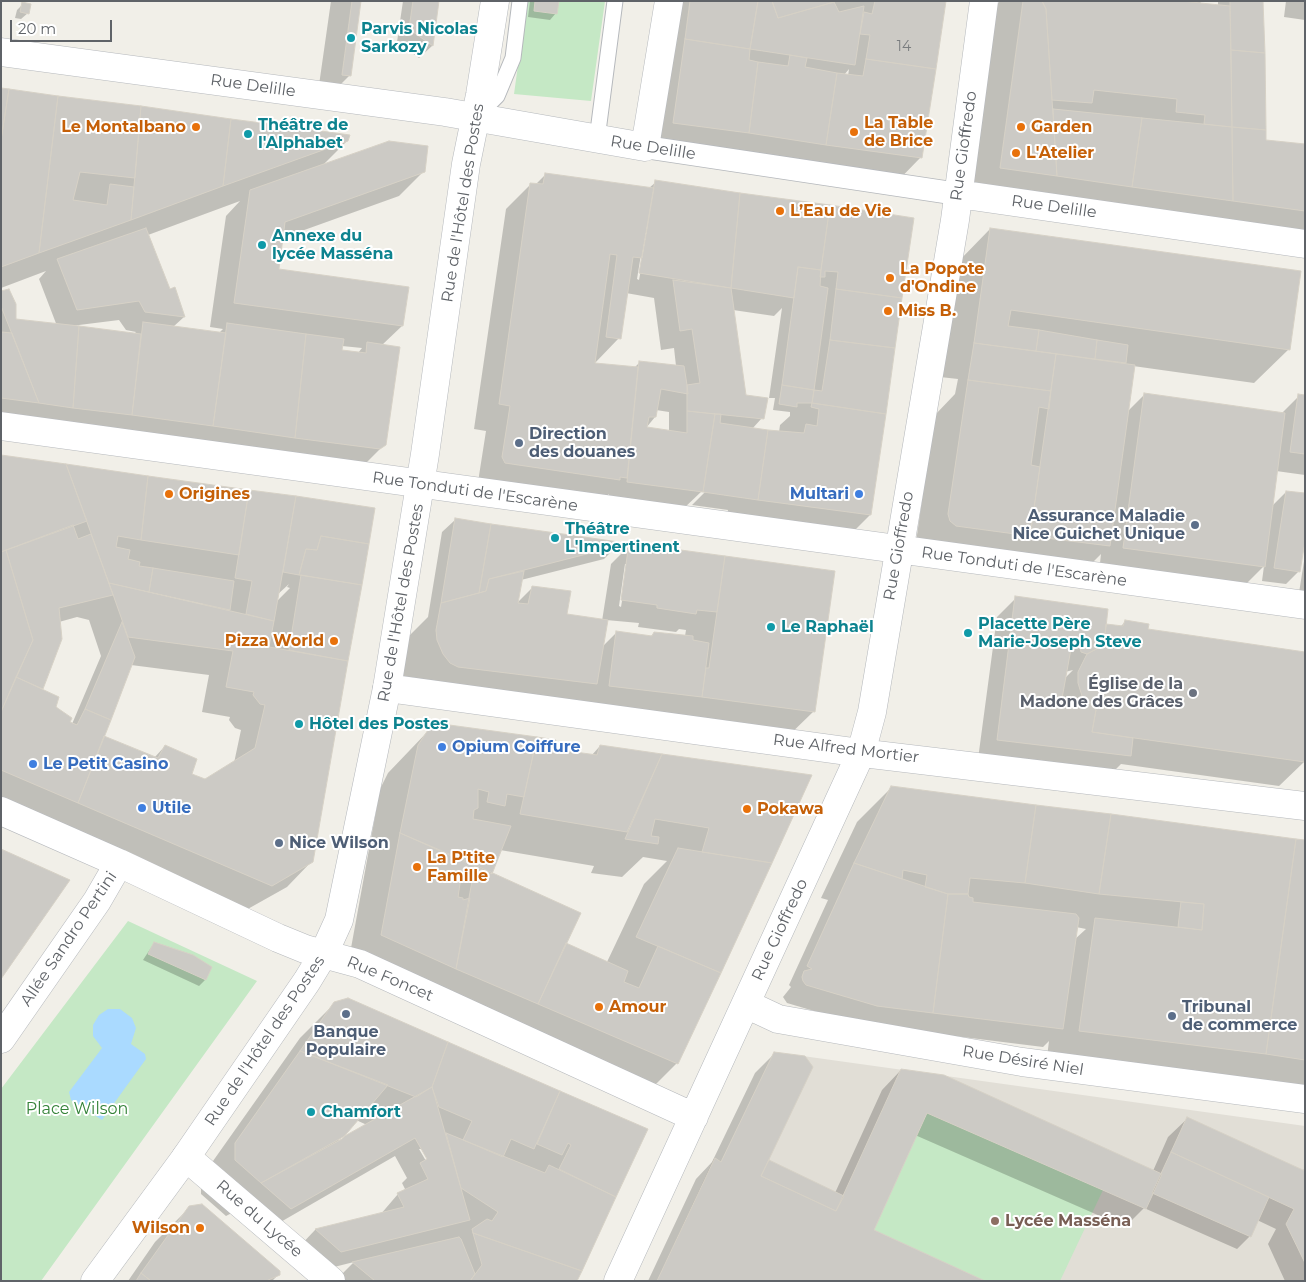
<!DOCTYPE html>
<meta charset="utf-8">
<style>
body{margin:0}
#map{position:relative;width:1306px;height:1282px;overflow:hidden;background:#f1efe8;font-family:Montserrat,sans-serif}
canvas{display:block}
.frame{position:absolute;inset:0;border:2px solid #5f6368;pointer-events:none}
.scale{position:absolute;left:10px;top:20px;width:102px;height:22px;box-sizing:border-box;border:2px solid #5f6368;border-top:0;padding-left:6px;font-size:15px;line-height:18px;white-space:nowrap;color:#5f6368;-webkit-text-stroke:4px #fff;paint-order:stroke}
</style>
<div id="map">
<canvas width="1306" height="1282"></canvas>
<div class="frame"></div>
<div class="scale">20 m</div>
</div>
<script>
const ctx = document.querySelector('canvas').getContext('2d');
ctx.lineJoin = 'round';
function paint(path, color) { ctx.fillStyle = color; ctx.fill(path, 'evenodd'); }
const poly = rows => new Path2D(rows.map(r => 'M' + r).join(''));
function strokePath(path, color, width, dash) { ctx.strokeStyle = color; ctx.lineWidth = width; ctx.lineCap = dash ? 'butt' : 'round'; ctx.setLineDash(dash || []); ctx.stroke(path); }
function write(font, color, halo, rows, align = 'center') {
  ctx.font = font + ' Montserrat,sans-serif'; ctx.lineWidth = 4; ctx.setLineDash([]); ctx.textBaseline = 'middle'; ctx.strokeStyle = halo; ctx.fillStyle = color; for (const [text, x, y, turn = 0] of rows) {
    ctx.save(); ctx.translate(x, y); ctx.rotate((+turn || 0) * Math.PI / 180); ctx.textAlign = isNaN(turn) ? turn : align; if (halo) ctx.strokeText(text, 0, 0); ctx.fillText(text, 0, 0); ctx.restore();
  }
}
paint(poly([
 [774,1052,1305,1126,1305,1281,657,1281,714,1158,722,1162]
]), '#e1ded6');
paint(poly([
 [527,1,605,1,591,101,514,94],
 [128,921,257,981,41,1281,1,1281,1,1089],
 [927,1113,1103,1190,1060,1281,985,1281,874,1230]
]), '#c5e8c5');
paint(poly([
 [108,1009,120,1009,132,1018,136,1028,131,1044,145,1054,146,1059,102,1120,71,1100,69,1092,102,1048,93,1036,93,1025,99,1015]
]), '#aadaff');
paint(poly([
 [331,1,360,1,350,75,325,100,317,99],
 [403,1,438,1,432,46,419,58,397,42],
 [530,1,558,1,556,13,550,20,528,17],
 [675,1,945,1,921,157,887,192,655,141],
 [849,69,848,76,844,75],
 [1000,1,1202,1,1199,4,1218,6,1218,1,1262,1,1265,141,1305,145,1305,250,966,202,993,9],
 [1286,1,1305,1,1305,20,1284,17],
 [23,4,28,13,21,19,15,18,17,10],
 [1,90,347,141,322,166,424,171,399,196,282,238,278,270,402,326,382,345,385,444,350,479,1,436,1,293,15,320,57,326,39,279,46,271,1,288],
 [240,201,226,216,210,327,223,329,219,333,173,327,184,317,169,291,148,235],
 [119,320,126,330,136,332,133,335,71,326],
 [342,346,362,348,358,353,341,351],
 [545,175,649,188,656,182,912,219,870,515,836,549,724,534,728,510,692,505,706,491,702,491,682,510,609,501,609,494,601,502,478,482,486,431,474,429,506,209,531,184,535,185],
 [646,224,649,225,639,280,637,279],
 [626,293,654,298,661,350,674,348,676,366,639,363,634,368,594,364,619,338],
 [782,308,769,398,775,398,773,410,790,412,790,416,780,425,779,432,752,429,762,418,745,396,733,310,774,316],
 [656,410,669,412,669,431,646,428,655,417],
 [990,229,1289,349,1254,383,1133,366,1127,412,1144,395,1281,414,1299,396,1305,397,1305,475,1276,471,1272,506,1286,492,1299,571,1286,584,1262,581,1264,566,1239,591,1099,572,1101,554,1090,565,915,549,934,416,955,394,958,379,940,377,956,264],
 [1,456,374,509,312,861,287,887,246,910,1,819],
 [289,584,287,587,290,588,276,602,277,595],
 [143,589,203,603,203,605,143,592],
 [77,617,89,620,101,656,72,724,41,690,59,622],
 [131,665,209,675,202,712,230,717,229,720,235,728,241,730,234,763,205,780,190,775,165,746,154,758,103,737],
 [455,520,617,546,604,559,521,580,517,603,533,587,566,615,602,621,611,564,630,545,834,572,814,711,779,745,415,697,403,675,407,638,428,617,442,532],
 [625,564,628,564,621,607,619,606],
 [606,620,639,623,638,627,676,632,679,629,686,630,685,636,654,633,650,637,617,632,602,647],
 [1305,555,1305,600,1298,599],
 [1016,598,1105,625,1120,627,1125,622,1147,631,1304,762,1279,786,1121,764,1110,775,978,759,997,617],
 [1073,670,1064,679,1065,672],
 [431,728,591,756,600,746,811,776,677,1063,642,1098,347,970,380,789,388,773],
 [500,850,594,866,591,873,622,877,643,857,667,861,644,884,607,962,565,943,491,874],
 [892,787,1305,841,1305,1099,1046,1065,1049,1041,1043,1047,858,1024,787,1003,783,997,791,987,789,985,828,900,821,898,857,822],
 [1076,927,1086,929,1074,940],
 [154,943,205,980,199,986,143,960],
 [348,999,646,1130,575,1281,335,1281,354,1262,322,1270,297,1249,315,1230,380,1215,398,1194,406,1191,402,1183,407,1178,395,1156,272,1227,247,1205,226,1216,201,1194,201,1178,300,1038,335,1003],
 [356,1120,367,1125,338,1141],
 [419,1149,422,1149,428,1160,426,1161],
 [774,1054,765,1166,769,1161,835,1193,882,1090,901,1070,1153,1171,1168,1137,1188,1118,1303,1171,1305,1167,1305,1281,1285,1281,1268,1244,1276,1229,1257,1220,1250,1236,1237,1249,1144,1208,1125,1227,915,1135,872,1230,982,1281,648,1281,696,1179,712,1162,755,1073],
 [190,1207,278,1275,272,1281,128,1281,155,1242]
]), '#0003');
const building = poly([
 [352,1,361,1,351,76,342,75,352,1],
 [413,1,439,1,433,46,409,29,413,1],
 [535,1,559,1,557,14,534,11,535,1],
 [690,1,758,1,750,49,685,39,690,1],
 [758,1,772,1,778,18,834,2,839,12,864,6,855,65,750,49,758,1],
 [772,1,834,1,834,2,778,18,772,1],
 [875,1,946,1,936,69,866,59,870,35,860,34,864,12,872,14,875,1],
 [1023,1,1042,1,1046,9,1057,176,1000,168,1023,1],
 [1042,1,1181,1,1230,6,1232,127,1204,124,1205,115,1176,112,1177,99,1094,90,1092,103,1052,100,1046,9,1042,1],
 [1230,1,1263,1,1265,53,1231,50,1230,1],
 [22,2,31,4,29,14,20,12,22,2],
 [685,39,750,49,749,60,758,62,749,133,673,123,685,39],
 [1231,50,1265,53,1266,130,1232,127,1231,50],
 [790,55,807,58,805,67,837,73,826,145,749,133,758,62,788,66,790,55],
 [866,59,936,69,922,158,826,145,837,73,863,76,866,59],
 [1,88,9,89,1,140,1,88],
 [9,89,58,96,39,253,1,267,1,140,9,89],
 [58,96,141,106,135,178,80,172,73,200,107,205,110,184,134,187,131,220,39,253,58,96],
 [141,106,231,119,223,186,131,220,141,106],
 [1053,109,1142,118,1132,187,1057,176,1053,109],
 [1142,118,1232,127,1233,201,1132,187,1142,118],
 [231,119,285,126,350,135,348,141,223,186,231,119],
 [1232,127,1266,130,1266,140,1305,144,1305,211,1233,201,1232,127],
 [389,141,428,146,425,172,285,222,279,269,409,287,403,326,234,303,250,190,389,141],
 [545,173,654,188,642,258,633,257,621,339,606,337,617,255,610,254,595,363,638,367,627,478,620,477,620,480,505,463,502,457,510,406,499,404,530,183,543,184,545,173],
 [655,180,740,193,731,288,639,273,655,180],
 [740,193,830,205,821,270,798,267,794,298,731,288,740,193],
 [830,205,914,218,902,298,836,289,838,272,825,271,825,277,820,277,830,205],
 [146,228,170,289,175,287,185,317,145,312,139,301,77,310,57,259,146,228],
 [990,228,1301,271,1290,350,1011,310,1008,326,1039,330,1036,351,974,343,990,228],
 [798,267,821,270,820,286,828,288,814,390,782,385,798,267],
 [673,280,731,288,746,395,768,398,764,419,687,411,687,385,700,383,692,329,680,331,673,280],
 [9,289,16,304,16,319,79,326,73,408,39,403,1,306,1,291,9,289],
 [836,289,902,298,895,348,830,340,836,289],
 [143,322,226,333,213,426,132,415,143,322],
 [227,323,306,334,295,438,213,426,227,323],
 [79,326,141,334,132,415,73,408,79,326],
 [1039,330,1097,340,1095,359,1036,351,1039,330],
 [1,332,12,333,39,403,1,398,1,332],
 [306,334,344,339,342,350,366,353,367,342,400,347,386,445,380,449,295,438,306,334],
 [830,340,895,348,886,414,812,403,814,390,822,391,830,340],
 [1097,340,1128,345,1126,363,1095,359,1097,340],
 [974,343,1056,354,1051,391,968,380,974,343],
 [1056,354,1135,365,1110,546,1030,536,1056,354],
 [639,361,684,366,687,385,688,394,661,389,656,417,649,417,647,427,687,433,687,411,715,414,703,492,627,482,639,361],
 [968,380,1051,391,1049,409,1039,407,1031,465,1040,467,1030,536,956,526,950,521,948,514,968,380],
 [782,385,814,390,812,403,797,403,797,407,779,404,782,385],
 [1144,393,1285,413,1265,567,1123,548,1144,393],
 [1298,394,1305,395,1305,454,1290,452,1298,394],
 [812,403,886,414,871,515,758,500,768,430,804,433,806,424,817,426,819,409,811,407,812,403],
 [715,414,721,414,720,423,768,430,758,500,703,492,715,414],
 [1,455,66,464,87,521,1,552,1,455],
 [66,464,148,476,141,540,118,536,116,547,130,550,128,559,140,562,139,566,153,568,149,592,109,583,66,464],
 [148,476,249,490,239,555,141,540,148,476],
 [249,490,296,496,274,621,246,614,252,581,235,578,249,490],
 [1286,491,1305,493,1305,541,1300,572,1274,568,1286,491],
 [296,496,375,508,369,544,321,536,317,550,306,549,299,575,283,572,296,496],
 [455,518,491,524,479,593,441,603,455,518],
 [491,524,556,533,619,542,618,546,489,579,486,591,479,593,491,524],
 [73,525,78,539,91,534,113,595,59,608,62,639,43,689,16,677,33,640,6,550,73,525],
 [321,536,369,544,362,585,299,575,306,549,317,550,321,536],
 [629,543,725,556,717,612,697,610,696,614,657,608,657,605,621,600,629,543],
 [6,550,33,640,1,712,1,552,6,550],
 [725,556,835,571,815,712,702,697,706,668,709,668,725,556],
 [153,568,234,581,230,610,149,592,153,568],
 [524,571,518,603,528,604,532,586,571,591,567,614,608,620,597,684,458,667,450,663,443,654,437,640,436,630,441,603,486,591,489,579,524,571],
 [301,575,362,585,348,661,289,650,301,575],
 [109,583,274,621,269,647,348,661,313,862,272,886,78,803,104,736,158,758,165,745,197,759,192,774,205,779,255,748,265,705,260,704,253,695,254,692,226,687,233,651,128,637,109,583],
 [1015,596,1108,609,1104,645,1087,654,1081,652,1080,645,1072,643,1061,704,1070,707,1074,699,1084,698,1096,710,1092,732,1133,738,1131,756,997,740,1015,596],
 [1125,620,1149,624,1148,629,1305,652,1305,762,1092,732,1096,710,1082,696,1078,683,1078,672,1087,654,1104,645,1106,624,1123,626,1125,620],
 [122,622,135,657,111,720,85,709,122,622],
 [616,631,652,636,654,632,693,636,693,640,709,643,702,697,609,686,616,631],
 [16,677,59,697,56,707,72,718,70,722,77,725,85,709,111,720,78,803,1,770,1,712,16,677],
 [442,724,537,737,524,797,507,794,505,806,487,802,489,792,478,789,478,808,474,810,473,819,511,826,492,874,400,833,418,745,430,727,442,724],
 [537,737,556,740,553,749,597,755,600,745,662,754,627,832,520,814,537,737],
 [662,754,812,775,772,863,702,852,709,828,655,819,651,836,659,837,658,844,625,839,662,754],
 [891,786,1036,805,1025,883,970,878,968,894,948,894,925,887,927,875,903,870,902,879,854,863,891,786],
 [1036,805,1111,814,1099,894,1025,883,1036,805],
 [1111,814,1296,839,1266,1054,1079,1031,1095,918,1202,930,1204,904,1099,894,1111,814],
 [400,833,475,865,473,878,461,877,458,897,463,898,463,900,470,898,456,969,381,935,400,833],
 [1296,839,1305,840,1305,1060,1266,1054,1296,839],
 [678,848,772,863,721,973,636,937,678,848],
 [1,849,70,880,1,979,1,849],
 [854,863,948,894,933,1013,877,1006,806,985,803,981,802,977,804,971,812,969,807,966,854,863],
 [475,865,581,913,538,1004,456,969,475,865],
 [948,894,968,894,969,897,973,898,973,902,1076,914,1079,918,1063,1029,933,1013,948,894],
 [1181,902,1204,904,1202,930,1178,927,1181,902],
 [154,942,193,955,212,967,206,980,148,954,154,942],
 [566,943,628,971,624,982,639,988,658,946,721,973,678,1064,538,1004,566,943],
 [348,998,448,1042,432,1087,416,1097,300,1051,334,1002,348,998],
 [448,1042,560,1091,534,1149,511,1139,503,1157,463,1140,472,1121,439,1107,432,1087,448,1042],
 [300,1051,388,1085,342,1139,261,1183,235,1160,235,1143,300,1051],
 [774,1052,805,1056,813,1067,761,1176,836,1211,901,1069,944,1075,1162,1174,1146,1209,927,1113,874,1230,985,1281,657,1281,715,1158,721,1162,774,1052],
 [432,1087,470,1220,341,1252,315,1229,404,1207,397,1193,428,1179,420,1163,427,1159,415,1138,291,1209,261,1183,432,1087],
 [560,1091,648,1129,616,1197,559,1169,571,1145,568,1143,562,1155,537,1144,560,1091],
 [1187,1117,1305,1171,1305,1263,1286,1224,1294,1209,1171,1152,1187,1117],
 [446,1133,545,1173,549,1165,616,1197,582,1271,473,1233,472,1229,487,1219,492,1221,498,1212,461,1188,446,1133],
 [1171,1152,1269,1197,1251,1237,1152,1193,1171,1152],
 [769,1160,844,1196,836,1211,761,1176,769,1160],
 [202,1204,280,1271,280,1275,266,1281,151,1281,141,1273,189,1206,202,1204],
 [473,1233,582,1271,577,1281,470,1281,482,1265,473,1233],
 [459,1237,461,1239,475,1274,470,1281,375,1281,352,1262,459,1237],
 [141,1273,151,1281,136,1281,141,1273]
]);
paint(building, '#cccac5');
strokePath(building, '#d6d1c6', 1);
const service = poly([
 [479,114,497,96,513,58,520,1],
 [597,139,615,1]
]);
const pedestrian = poly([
 [645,147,958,194]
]);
const minor = poly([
 [1,52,445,112,645,147,669,1],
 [958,194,1305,244],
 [1,426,1305,605],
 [387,688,861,753,1305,806],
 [1,811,119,863,278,938,305,949,360,964,694,1117],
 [746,1004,778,1019,1022,1062,1305,1099],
 [1,1039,97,901,119,863],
 [186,1157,331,1281],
 [618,1281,861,753,872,712,955,220,984,1]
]);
const tertiary = poly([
 [95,1281,186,1157,307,981,324,953,339,920,387,688,425,454,466,164,480,95,495,1]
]);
strokePath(service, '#b5b8bc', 17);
strokePath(pedestrian, '#b5b8bc', 24);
strokePath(minor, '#b5b8bc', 29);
strokePath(tertiary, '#b5b8bc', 29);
strokePath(service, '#fff', 15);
strokePath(pedestrian, '#fff', 22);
strokePath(minor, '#fff', 28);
strokePath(tertiary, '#fff', 28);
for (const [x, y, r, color] of [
 [351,38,5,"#0f9aa8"],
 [196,127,5,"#e8710a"],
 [1021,127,5,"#e8710a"],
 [854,132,5,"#e8710a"],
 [248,134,5,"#0f9aa8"],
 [1016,153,5,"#e8710a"],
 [780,211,5,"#e8710a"],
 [262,245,5,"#0f9aa8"],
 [890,278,5,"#e8710a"],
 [888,311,5,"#e8710a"],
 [519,443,5,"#5c6f8a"],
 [169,494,5,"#e8710a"],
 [859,494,5,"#3f7fe0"],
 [1195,525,5,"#5c6f8a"],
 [555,538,5,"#0f9aa8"],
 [771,627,5,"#0f9aa8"],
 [968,633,5,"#0f9aa8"],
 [334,641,5,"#e8710a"],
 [1193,693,5,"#6b7280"],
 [299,724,5,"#0f9aa8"],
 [442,747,5,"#3f7fe0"],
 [33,764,5,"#3f7fe0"],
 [142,808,5,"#3f7fe0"],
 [747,809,5,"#e8710a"],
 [279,843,5,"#5c6f8a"],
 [417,867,5,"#e8710a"],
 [599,1007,5,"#e8710a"],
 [346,1014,5,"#5c6f8a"],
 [1172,1016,5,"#5c6f8a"],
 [311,1112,5,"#0f9aa8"],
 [995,1221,5,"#8d6e63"],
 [200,1228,5,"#e8710a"]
]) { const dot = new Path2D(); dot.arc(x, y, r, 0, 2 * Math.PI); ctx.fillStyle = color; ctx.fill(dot); strokePath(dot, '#fff', 2); }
write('14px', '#7a7d7f', null, [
 ["14",904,47]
]);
write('bold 16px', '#0d838f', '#fff', [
 ["Parvis Nicolas",361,29],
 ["Sarkozy",361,47],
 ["Théâtre de",258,125],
 ["l'Alphabet",258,143],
 ["Annexe du",272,236],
 ["lycée Masséna",272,254],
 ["Théâtre",565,529],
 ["L'Impertinent",565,547],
 ["Placette Père",978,624],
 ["Marie-Joseph Steve",978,642],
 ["Le Raphaël",781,627],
 ["Hôtel des Postes",309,724],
 ["Chamfort",321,1112]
], 'left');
write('16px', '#5f6368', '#fff', [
 ["Rue Delille",253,86,8],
 ["Rue Gioffredo",964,146,-82],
 ["Rue Delille",653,148,9],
 ["Rue de l'Hôtel des Postes",463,203,-81],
 ["Rue Delille",1054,207,8],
 ["Rue Tonduti de l'Escarène",475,492,8],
 ["Rue Gioffredo",899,546,-80],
 ["Rue Tonduti de l'Escarène",1024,567,8],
 ["Rue de l'Hôtel des Postes",401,603,-80],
 ["Rue Alfred Mortier",846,749,7],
 ["Rue Gioffredo",780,930,-65],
 ["Allée Sandro Pertini",69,939,-56],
 ["Rue Foncet",390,979,23],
 ["Rue de l'Hôtel des Postes",265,1041,-56],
 ["Rue Désiré Niel",1023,1061,9],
 ["Rue du Lycée",259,1219,41]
]);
write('bold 16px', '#c56008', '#fff', [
 ["La Table",864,123],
 ["de Brice",864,141],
 ["Le Montalbano",186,127,"right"],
 ["Garden",1031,127],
 ["L'Atelier",1026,153],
 ["L’Eau de Vie",790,211],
 ["La Popote",900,269],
 ["d'Ondine",900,287],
 ["Miss B.",898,311],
 ["Origines",179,494],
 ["Pizza World",324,641,"right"],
 ["Pokawa",757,809],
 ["La P'tite",427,858],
 ["Famille",427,876],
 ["Amour",609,1007],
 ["Wilson",190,1228,"right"]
], 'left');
write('bold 16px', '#4e5e75', '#fff', [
 ["Direction",529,434],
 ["des douanes",529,452],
 ["Assurance Maladie",1185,516,"right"],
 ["Nice Guichet Unique",1185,534,"right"],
 ["Nice Wilson",289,843],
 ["Tribunal",1182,1007],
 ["de commerce",1182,1025],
 ["Banque",346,1032,"center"],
 ["Populaire",346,1050,"center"]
], 'left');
write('bold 16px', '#366cbe', '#fff', [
 ["Multari",849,494,"right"],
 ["Opium Coiffure",452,747],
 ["Le Petit Casino",43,764],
 ["Utile",152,808]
], 'left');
write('bold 16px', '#5b616d', '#fff', [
 ["Église de la",1183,684],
 ["Madone des Grâces",1183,702]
], 'right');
write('16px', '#348238', '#fff', [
 ["Place Wilson",77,1109]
]);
write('bold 16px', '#785e54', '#fff', [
 ["Lycée Masséna",1005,1221]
], 'left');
</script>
